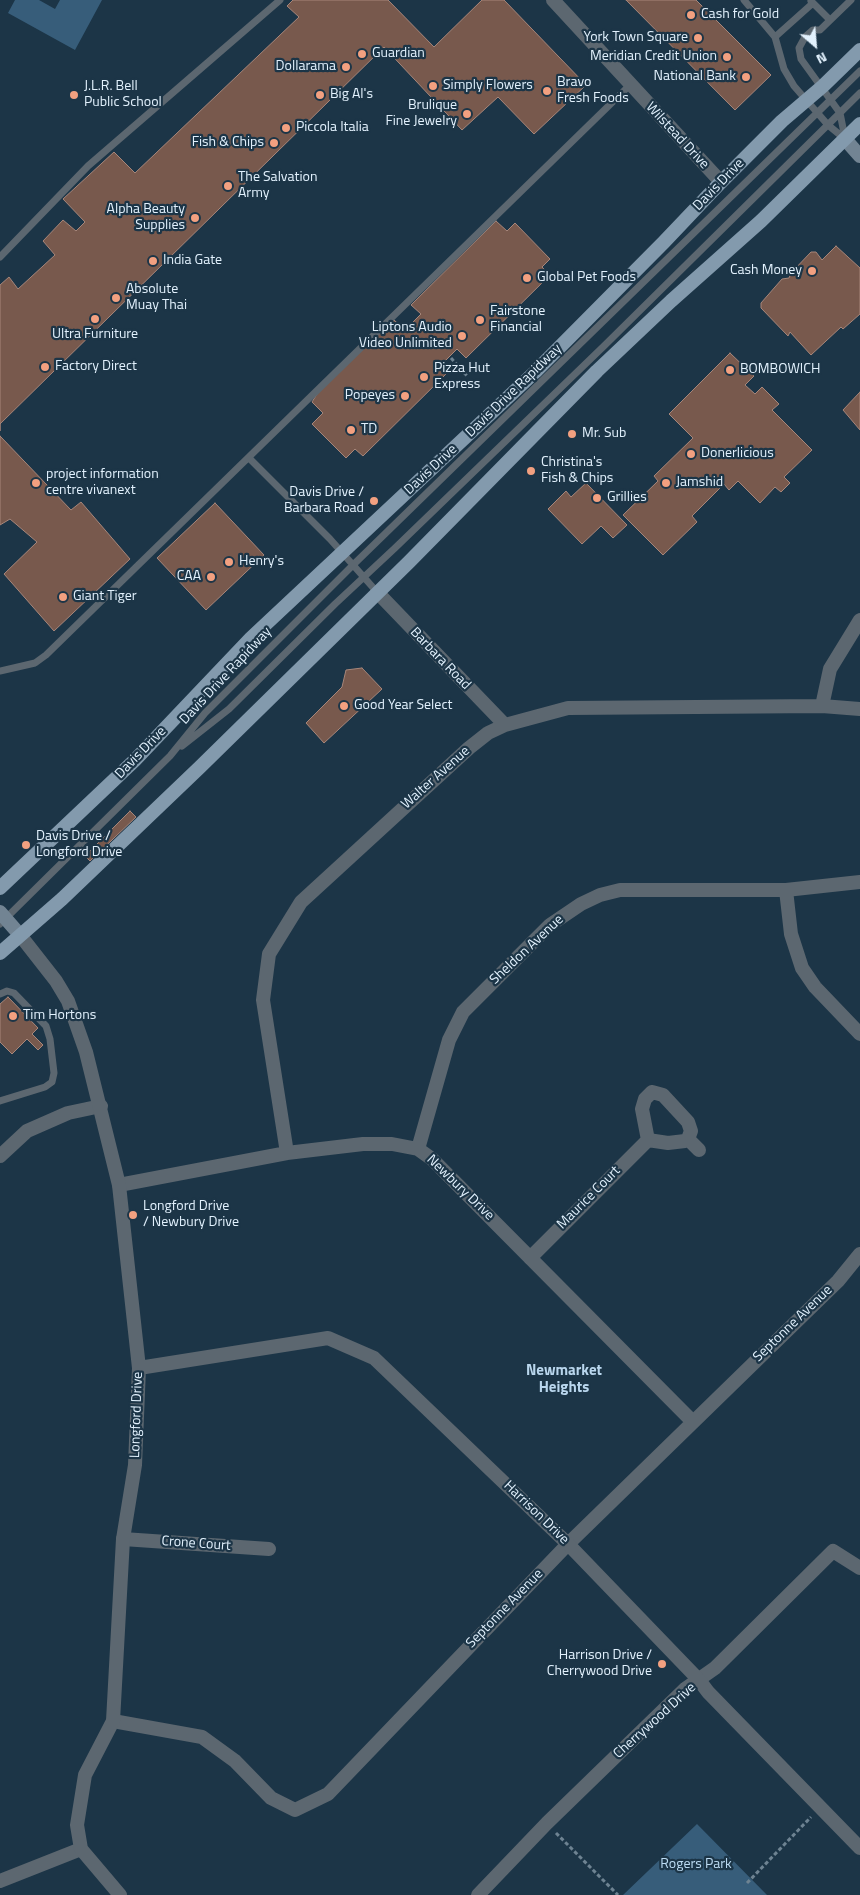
<!DOCTYPE html>
<style>
body{margin:0}
#map{position:relative;width:860px;height:1895px;overflow:hidden;background:#1c3547;font-family:"Titillium Web",sans-serif}
canvas{display:block}
.north{position:absolute;left:790px;top:20px;width:50px;height:50px;-webkit-text-stroke:4px #1c3547;paint-order:stroke;rotate:153deg;font-size:14px;font-weight:700;line-height:20px;text-align:center;color:#e2f1fd}
.north::after{content:'';display:block;margin:auto;width:18px;height:22px;background:#e2f1fd;clip-path:polygon(50% 0,100% 100%,50% 72%,0 100%)}
</style>
<div id="map">
<canvas width="860" height="1895"></canvas>
<div class="north">N</div>
</div>
<script>
const ctx = document.querySelector('canvas').getContext('2d');
ctx.lineJoin = 'round';
function paint(path, color) { ctx.fillStyle = color; ctx.fill(path, 'evenodd'); }
const poly = rows => new Path2D(rows.map(r => 'M' + r).join(''));
function strokePath(path, color, width, dash) { ctx.strokeStyle = color; ctx.lineWidth = width; ctx.lineCap = dash ? 'butt' : 'round'; ctx.setLineDash(dash || []); ctx.stroke(path); }
function write(font, color, halo, rows, align = 'center') {
  ctx.font = font + ' "Titillium Web",sans-serif'; ctx.lineWidth = 4.5; ctx.setLineDash([]); ctx.textBaseline = 'middle'; ctx.strokeStyle = halo; ctx.fillStyle = color; for (const [text, x, y, turn = 0] of rows) {
    ctx.save(); ctx.translate(x, y); ctx.rotate((+turn || 0) * Math.PI / 180); ctx.textAlign = isNaN(turn) ? turn : align; if (halo) ctx.strokeText(text, 0, 0); ctx.fillText(text, 0, 0); ctx.restore();
  }
}
paint(poly([
 [15,0,39,0,55,9,60,0,102,0,75,50,8,13],
 [697,1824,767,1895,623,1895]
]), '#375d7a');
const building = poly([
 [293,0,388,0,434,47,482,0,504,0,586,85,534,134,498,97,462,130,384,47,0,424,0,431,0,285,9,277,18,289,55,255,43,241,63,220,76,231,85,222,63,199,114,152,135,173,299,17,287,6,293,0],
 [626,0,696,0,771,75,735,110,626,0],
 [496,221,507,231,515,223,550,259,542,267,550,275,466,358,457,349,439,367,446,374,363,456,355,449,346,458,312,424,323,413,312,402,324,383,394,320,405,330,421,314,411,305,496,221],
 [836,246,860,268,860,314,843,329,841,327,811,355,790,332,788,336,761,308,761,303,782,279,789,278,791,273,811,252,816,252,822,260,836,246],
 [730,353,754,376,745,385,755,394,762,387,779,404,772,410,812,450,784,477,790,483,781,492,775,487,760,503,738,481,729,490,724,484,692,516,697,522,663,555,623,515,658,481,654,476,693,438,669,414,730,353],
 [860,392,860,430,843,410,860,392],
 [0,436,71,510,81,502,130,559,54,631,4,574,37,542,10,519,0,525,0,436],
 [586,483,627,525,613,538,601,526,582,544,548,509,566,491,571,497,586,483],
 [215,503,264,555,206,610,157,558,215,503],
 [362,668,382,689,324,743,306,723,342,687,346,670,362,668],
 [130,811,136,817,90,861,85,856,130,811],
 [8,997,38,1028,32,1034,43,1045,38,1050,27,1039,12,1054,0,1042,0,1004,8,997]
]);
paint(building, '#78594d');
strokePath(building, '#a7867a', 1);
strokePath(poly([
 [451,358,467,376],
 [556,1833,618,1895],
 [747,1883,811,1817]
]), '#6e8392', 3, [4, 2.5]);
strokePath(poly([
 [744,0,775,37,784,69,794,86,828,125,845,139],
 [811,1,830,20],
 [775,37,813,3],
 [845,138,840,113,801,59,799,48,805,37,813,30,820,30,851,0],
 [0,257,88,166,280,0],
 [249,458,330,539,377,592],
 [0,671,35,663,46,655,630,85],
 [182,746,229,709,335,604,395,548,604,346,860,93],
 [0,924,170,756,205,713,353,565,860,71],
 [0,994,7,991,14,993,46,1026,50,1039,54,1073,52,1082,45,1087,0,1101]
]), '#5c6770', 7);
strokePath(poly([
 [553,0,721,182],
 [377,592,505,725],
 [822,706,830,669,860,620],
 [786,890,791,934,802,968,815,987,860,1034],
 [652,1092,663,1095,688,1122,691,1131,688,1139,685,1141,668,1143,648,1140,642,1109,645,1099,652,1092],
 [688,1139,699,1150],
 [418,1149,449,1040,463,1012,550,925,581,904,600,895,620,890,786,890,860,882],
 [287,1153,263,1000,269,954,301,902,469,748,488,733,505,725,568,708,822,706,860,709],
 [0,1156,27,1131,68,1113,101,1106],
 [119,1185,287,1153,363,1144,392,1144,418,1149,432,1159,693,1422],
 [530,1258,648,1140],
 [123,1539,269,1549],
 [113,1721,202,1737,235,1761,271,1798,295,1810,328,1794,568,1544,838,1281,860,1254],
 [0,1881,81,1849],
 [478,1895,547,1823,685,1689,715,1668,833,1551,860,1568]
]), '#5c6770', 14);
strokePath(poly([
 [20,935,56,981,68,1001,86,1052,119,1185,139,1368,135,1465,123,1539,113,1721,85,1775,77,1825,81,1849,120,1895],
 [139,1368,328,1338,374,1358,568,1544,699,1680,708,1692,860,1848]
]), '#5c6770', 14);
strokePath(poly([
 [845,139,860,156],
 [0,912,20,935]
]), '#728493', 14);
strokePath(poly([
 [0,888,135,760,251,638,535,372,664,242,721,182,782,121,823,86,860,50],
 [0,953,62,899,199,768,409,562,597,371,671,301,761,221,860,124]
]), '#839aad', 14);
for (const [x, y, r, color] of [
 [691,15,5,"#f2a080"],
 [698,38,5,"#f2a080"],
 [362,54,5,"#f2a080"],
 [727,57,5,"#f2a080"],
 [346,67,5,"#f2a080"],
 [746,77,5,"#f2a080"],
 [433,86,5,"#f2a080"],
 [547,91,5,"#f2a080"],
 [74,95,5,"#f2a080"],
 [320,95,5,"#f2a080"],
 [467,114,5,"#f2a080"],
 [286,128,5,"#f2a080"],
 [274,143,5,"#f2a080"],
 [228,186,5,"#f2a080"],
 [195,218,5,"#f2a080"],
 [153,261,5,"#f2a080"],
 [812,271,5,"#f2a080"],
 [527,278,5,"#f2a080"],
 [116,298,5,"#f2a080"],
 [95,319,5,"#f2a080"],
 [480,320,5,"#f2a080"],
 [462,336,5,"#f2a080"],
 [45,367,5,"#f2a080"],
 [730,370,5,"#f2a080"],
 [424,377,5,"#f2a080"],
 [405,396,5,"#f2a080"],
 [351,430,5,"#f2a080"],
 [572,434,5,"#f2a080"],
 [691,454,5,"#f2a080"],
 [531,471,5,"#f2a080"],
 [36,483,5,"#f2a080"],
 [666,483,5,"#f2a080"],
 [597,498,5,"#f2a080"],
 [374,501,5,"#f2a080"],
 [229,562,5,"#f2a080"],
 [211,577,5,"#f2a080"],
 [63,597,5,"#f2a080"],
 [344,706,5,"#f2a080"],
 [26,845,5,"#f2a080"],
 [13,1016,5,"#f2a080"],
 [133,1215,5,"#f2a080"],
 [662,1664,5,"#f2a080"]
]) { const dot = new Path2D(); dot.arc(x, y, r, 0, 2 * Math.PI); ctx.fillStyle = color; ctx.fill(dot); strokePath(dot, '#1c3547', 2); }
write('14px', '#e2f1fd', '#1c3547', [
 ["Cash for Gold",701,15],
 ["York Town Square",688,38,"right"],
 ["Guardian",372,54],
 ["Meridian Credit Union",717,57,"right"],
 ["Dollarama",336,67,"right"],
 ["National Bank",736,77,"right"],
 ["Bravo",557,83],
 ["Fresh Foods",557,99],
 ["Simply Flowers",443,86],
 ["J.L.R. Bell",84,87],
 ["Public School",84,103],
 ["Big Al's",330,95],
 ["Brulique",457,106,"right"],
 ["Fine Jewelry",457,122,"right"],
 ["Piccola Italia",296,128],
 ["Fish & Chips",264,143,"right"],
 ["The Salvation",238,178],
 ["Army",238,194],
 ["Alpha Beauty",185,210,"right"],
 ["Supplies",185,226,"right"],
 ["India Gate",163,261],
 ["Cash Money",802,271,"right"],
 ["Global Pet Foods",537,278],
 ["Absolute",126,290],
 ["Muay Thai",126,306],
 ["Fairstone",490,312],
 ["Financial",490,328],
 ["Liptons Audio",452,328,"right"],
 ["Video Unlimited",452,344,"right"],
 ["Ultra Furniture",95,335,"center"],
 ["Factory Direct",55,367],
 ["Pizza Hut",434,369],
 ["Express",434,385],
 ["BOMBOWICH",740,370],
 ["Popeyes",395,396,"right"],
 ["TD",361,430],
 ["Mr. Sub",582,434],
 ["Donerlicious",701,454],
 ["Christina's",541,463],
 ["Fish & Chips",541,479],
 ["project information",46,475],
 ["centre vivanext",46,491],
 ["Jamshid",676,483],
 ["Davis Drive /",364,493,"right"],
 ["Barbara Road",364,509,"right"],
 ["Grillies",607,498],
 ["Henry's",239,562],
 ["CAA",201,577,"right"],
 ["Giant Tiger",73,597],
 ["Good Year Select",354,706],
 ["Davis Drive /",36,837],
 ["Longford Drive",36,853],
 ["Tim Hortons",23,1016],
 ["Longford Drive",143,1207],
 ["/ Newbury Drive",143,1223],
 ["Harrison Drive /",652,1656,"right"],
 ["Cherrywood Drive",652,1672,"right"]
], 'left');
write('14px', '#e2f1fd', '#1c3547', [
 ["Wilstead Drive",677,136,47],
 ["Davis Drive",719,185,-46],
 ["Davis Drive Rapidway",514,391,-44],
 ["Davis Drive",431,470,-43],
 ["Barbara Road",440,659,46],
 ["Davis Drive Rapidway",226,676,-47],
 ["Davis Drive",141,753,-46],
 ["Walter Avenue",436,778,-42],
 ["Sheldon Avenue",527,950,-43],
 ["Newbury Drive",460,1188,44],
 ["Maurice Court",589,1198,-45],
 ["Septonne Avenue",793,1324,-44],
 ["Longford Drive",137,1415,-88],
 ["Harrison Drive",536,1513,44],
 ["Crone Court",196,1544,4],
 ["Septonne Avenue",505,1609,-46],
 ["Cherrywood Drive",655,1721,-42]
]);
write('14px', '#bcdbf3', '#1c3547', [
 ["Rogers Park",696,1865]
]);
write('bold 15px', '#b9d6ed', '#1c3547', [
 ["Newmarket",564,1371],
 ["Heights",564,1388]
]);
</script>
